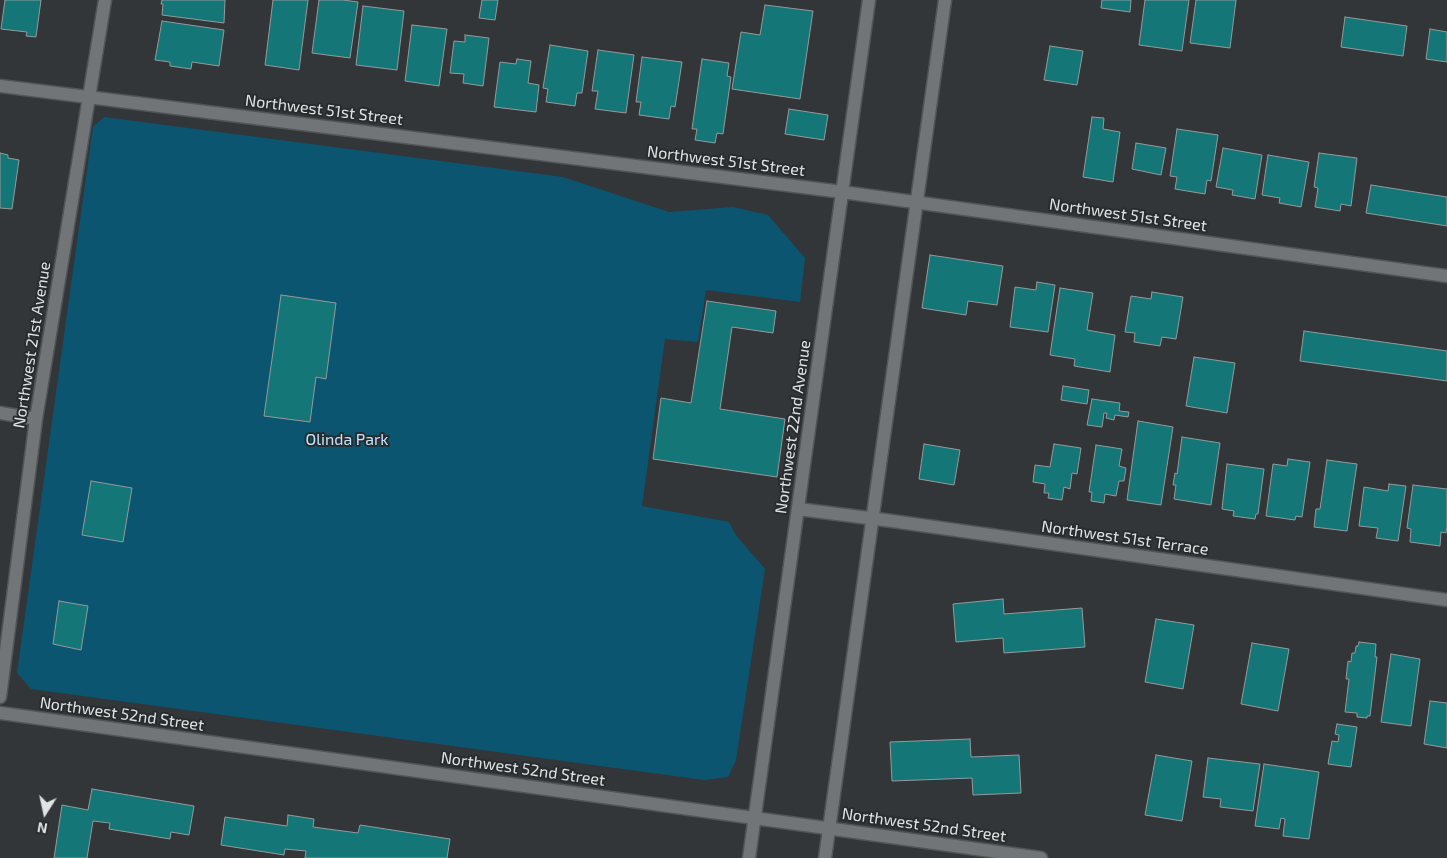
<!DOCTYPE html>
<style>
body{margin:0}
#map{position:relative;width:1447px;height:858px;overflow:hidden;background:#333638;font-family:"Exo 2",sans-serif}
canvas{display:block}
.north{position:absolute;left:20px;top:788px;width:50px;height:50px;-webkit-text-stroke:4px #292c2e;paint-order:stroke;rotate:190deg;font-size:14px;font-weight:700;line-height:20px;text-align:center;color:#e0e3e4}
.north::after{content:'';display:block;margin:auto;width:18px;height:22px;background:#e0e3e4;clip-path:polygon(50% 0,100% 100%,50% 72%,0 100%)}
</style>
<div id="map">
<canvas width="1447" height="858"></canvas>
<div class="north">N</div>
</div>
<script>
const ctx = document.querySelector('canvas').getContext('2d');
ctx.lineJoin = 'round';
function paint(path, color) { ctx.fillStyle = color; ctx.fill(path, 'evenodd'); }
const poly = rows => new Path2D(rows.map(r => 'M' + r).join(''));
function strokePath(path, color, width, dash) { ctx.strokeStyle = color; ctx.lineWidth = width; ctx.lineCap = dash ? 'butt' : 'round'; ctx.setLineDash(dash || []); ctx.stroke(path); }
function write(font, color, halo, rows, align = 'center') {
  ctx.font = font + ' "Exo 2",sans-serif'; ctx.lineWidth = 4; ctx.setLineDash([]); ctx.textBaseline = 'middle'; ctx.strokeStyle = halo; ctx.fillStyle = color; for (const [text, x, y, turn = 0] of rows) {
    ctx.save(); ctx.translate(x, y); ctx.rotate((+turn || 0) * Math.PI / 180); ctx.textAlign = isNaN(turn) ? turn : align; if (halo) ctx.strokeText(text, 0, 0); ctx.fillText(text, 0, 0); ctx.restore();
  }
}
paint(poly([
 [104,117,563,177,669,212,733,207,768,215,805,258,800,302,706,290,698,342,665,339,642,506,729,522,735,534,765,569,736,760,728,777,704,780,31,689,17,673,93,127]
]), '#0b5570');
const building = poly([
 [5,0,41,0,36,37,26,36,27,32,1,29,5,0],
 [162,0,225,0,224,23,162,15,163,4,161,4,162,0],
 [273,0,308,0,299,70,265,65,273,0],
 [319,0,343,0,358,2,350,58,312,53,319,0],
 [482,0,498,0,495,20,479,18,482,0],
 [1102,0,1131,0,1130,12,1101,8,1102,0],
 [1145,0,1189,0,1182,51,1139,45,1145,0],
 [1196,0,1236,0,1230,48,1190,43,1196,0],
 [765,5,813,11,800,99,732,89,741,32,760,35,765,5],
 [363,6,404,11,397,70,356,65,363,6],
 [1345,17,1407,26,1403,56,1341,47,1345,17],
 [162,21,224,30,219,66,192,62,191,69,170,66,170,62,155,60,162,21],
 [412,25,447,29,439,86,405,81,412,25],
 [1430,29,1447,32,1447,62,1426,59,1430,29],
 [465,35,489,38,483,86,463,83,464,74,450,73,454,41,465,42,465,35],
 [550,45,588,51,582,93,577,93,575,106,546,102,548,89,543,88,550,45],
 [1050,46,1083,51,1077,85,1044,80,1050,46],
 [598,50,634,55,626,113,595,109,598,91,592,91,598,50],
 [642,57,682,62,675,107,671,106,669,119,639,115,641,102,636,102,642,57],
 [517,59,531,61,528,83,539,85,536,112,494,107,500,62,516,64,517,59],
 [702,59,729,63,727,76,731,77,723,134,717,133,715,143,695,140,697,129,692,129,702,59],
 [789,109,828,115,824,140,785,134,789,109],
 [1092,117,1104,118,1103,129,1120,132,1113,182,1083,177,1092,117],
 [1177,129,1218,135,1211,181,1207,180,1205,194,1175,189,1177,177,1170,176,1177,129],
 [1136,143,1166,148,1161,175,1132,169,1136,143],
 [1223,148,1262,155,1255,199,1232,195,1233,190,1216,187,1223,148],
 [0,153,8,155,8,158,19,160,12,209,0,208,0,153],
 [1319,153,1357,158,1351,206,1341,204,1340,211,1315,207,1318,188,1314,187,1319,153],
 [1268,155,1309,162,1301,207,1279,203,1280,198,1262,195,1268,155],
 [1371,185,1447,197,1447,226,1366,213,1371,185],
 [930,255,1003,266,997,305,968,301,966,315,922,308,930,255],
 [1037,282,1055,285,1048,332,1010,327,1015,287,1036,290,1037,282],
 [1060,288,1093,293,1087,330,1115,335,1110,372,1074,366,1075,359,1050,355,1060,288],
 [1152,292,1183,297,1176,339,1162,337,1160,346,1134,342,1135,333,1125,332,1131,296,1151,299,1152,292],
 [281,295,336,303,326,379,316,377,310,422,264,416,281,295],
 [707,301,776,311,773,333,732,327,720,409,785,419,777,477,653,459,661,398,691,403,707,301],
 [1304,331,1447,351,1447,381,1300,361,1304,331],
 [1194,357,1235,363,1227,413,1186,406,1194,357],
 [1063,386,1089,390,1087,404,1061,400,1063,386],
 [1092,399,1120,403,1119,411,1129,412,1128,417,1115,415,1114,420,1106,418,1107,413,1104,413,1102,427,1087,425,1092,399],
 [1138,421,1173,427,1161,505,1127,500,1138,421],
 [1182,437,1220,443,1211,505,1174,499,1176,485,1173,485,1175,473,1177,474,1182,437],
 [924,444,960,450,954,485,919,479,924,444],
 [1054,444,1081,448,1077,474,1072,473,1070,489,1064,487,1062,500,1048,498,1049,493,1044,493,1045,484,1033,482,1035,465,1050,467,1054,444],
 [1096,445,1122,449,1119,466,1126,468,1124,481,1119,481,1116,496,1105,494,1104,503,1091,501,1092,492,1089,492,1096,445],
 [1288,459,1310,462,1302,517,1296,516,1295,520,1266,516,1273,464,1287,466,1288,459],
 [1327,460,1357,464,1347,531,1314,527,1316,509,1320,509,1327,460],
 [1227,464,1264,469,1258,514,1256,514,1255,519,1233,516,1234,511,1222,509,1227,464],
 [91,481,132,488,123,542,82,535,91,481],
 [1389,484,1406,486,1398,541,1376,538,1378,528,1359,526,1364,487,1388,491,1389,484],
 [1413,485,1447,489,1447,527,1446,533,1441,532,1440,546,1410,542,1411,529,1407,528,1413,485],
 [1003,599,1004,614,1082,608,1085,647,1004,653,1003,638,956,642,953,604,1003,599],
 [59,601,88,606,81,650,53,644,59,601],
 [1156,619,1194,625,1183,689,1145,682,1156,619],
 [1359,642,1376,644,1375,657,1377,657,1370,716,1367,716,1367,718,1357,717,1357,713,1345,712,1349,679,1346,679,1348,661,1351,662,1352,653,1355,653,1356,646,1358,646,1359,642],
 [1252,643,1289,649,1278,711,1241,704,1252,643],
 [1391,654,1420,659,1411,726,1381,722,1391,654],
 [1430,701,1447,703,1447,748,1424,744,1430,701],
 [1337,724,1357,727,1351,767,1328,764,1332,741,1338,742,1339,735,1335,734,1337,724],
 [970,739,971,757,1019,755,1021,793,973,795,972,778,892,781,890,742,970,739],
 [1156,755,1192,761,1182,821,1145,815,1156,755],
 [1208,758,1260,764,1253,811,1220,807,1221,799,1203,797,1208,758],
 [1264,764,1319,772,1309,839,1283,836,1285,819,1281,818,1279,829,1255,826,1264,764],
 [92,789,194,806,189,835,171,832,170,839,109,829,110,823,93,821,87,858,54,858,62,805,88,810,92,789],
 [288,815,314,819,313,827,358,833,360,825,450,839,447,858,305,858,306,851,285,849,284,855,221,845,225,817,287,826,288,815]
]);
paint(building, '#157678');
strokePath(building, '#959a9a', 1);
const minor = poly([
 [0,86,842,192,1447,276],
 [0,413,36,419],
 [798,509,892,521,1447,600],
 [0,697,36,419,105,0],
 [0,713,1041,858]
]);
const secondary = poly([
 [749,858,869,0],
 [825,858,945,0]
]);
strokePath(minor, '#515556', 15);
strokePath(secondary, '#515556', 15);
strokePath(minor, '#717577', 12);
strokePath(secondary, '#717577', 12);
write('16px', '#e0e3e4', '#292c2e', [
 ["Northwest 51st Street",324,110,7],
 ["Northwest 51st Street",726,161,7],
 ["Northwest 51st Street",1128,215,8],
 ["Northwest 21st Avenue",32,345,-81],
 ["Northwest 22nd Avenue",793,427,-82],
 ["Northwest 51st Terrace",1125,538,8],
 ["Northwest 52nd Street",122,714,8],
 ["Northwest 52nd Street",523,769,8],
 ["Northwest 52nd Street",924,825,8]
]);
write('16px', '#bbe7fc', '#292c2e', [
 ["Olinda Park",347,440]
]);
</script>
